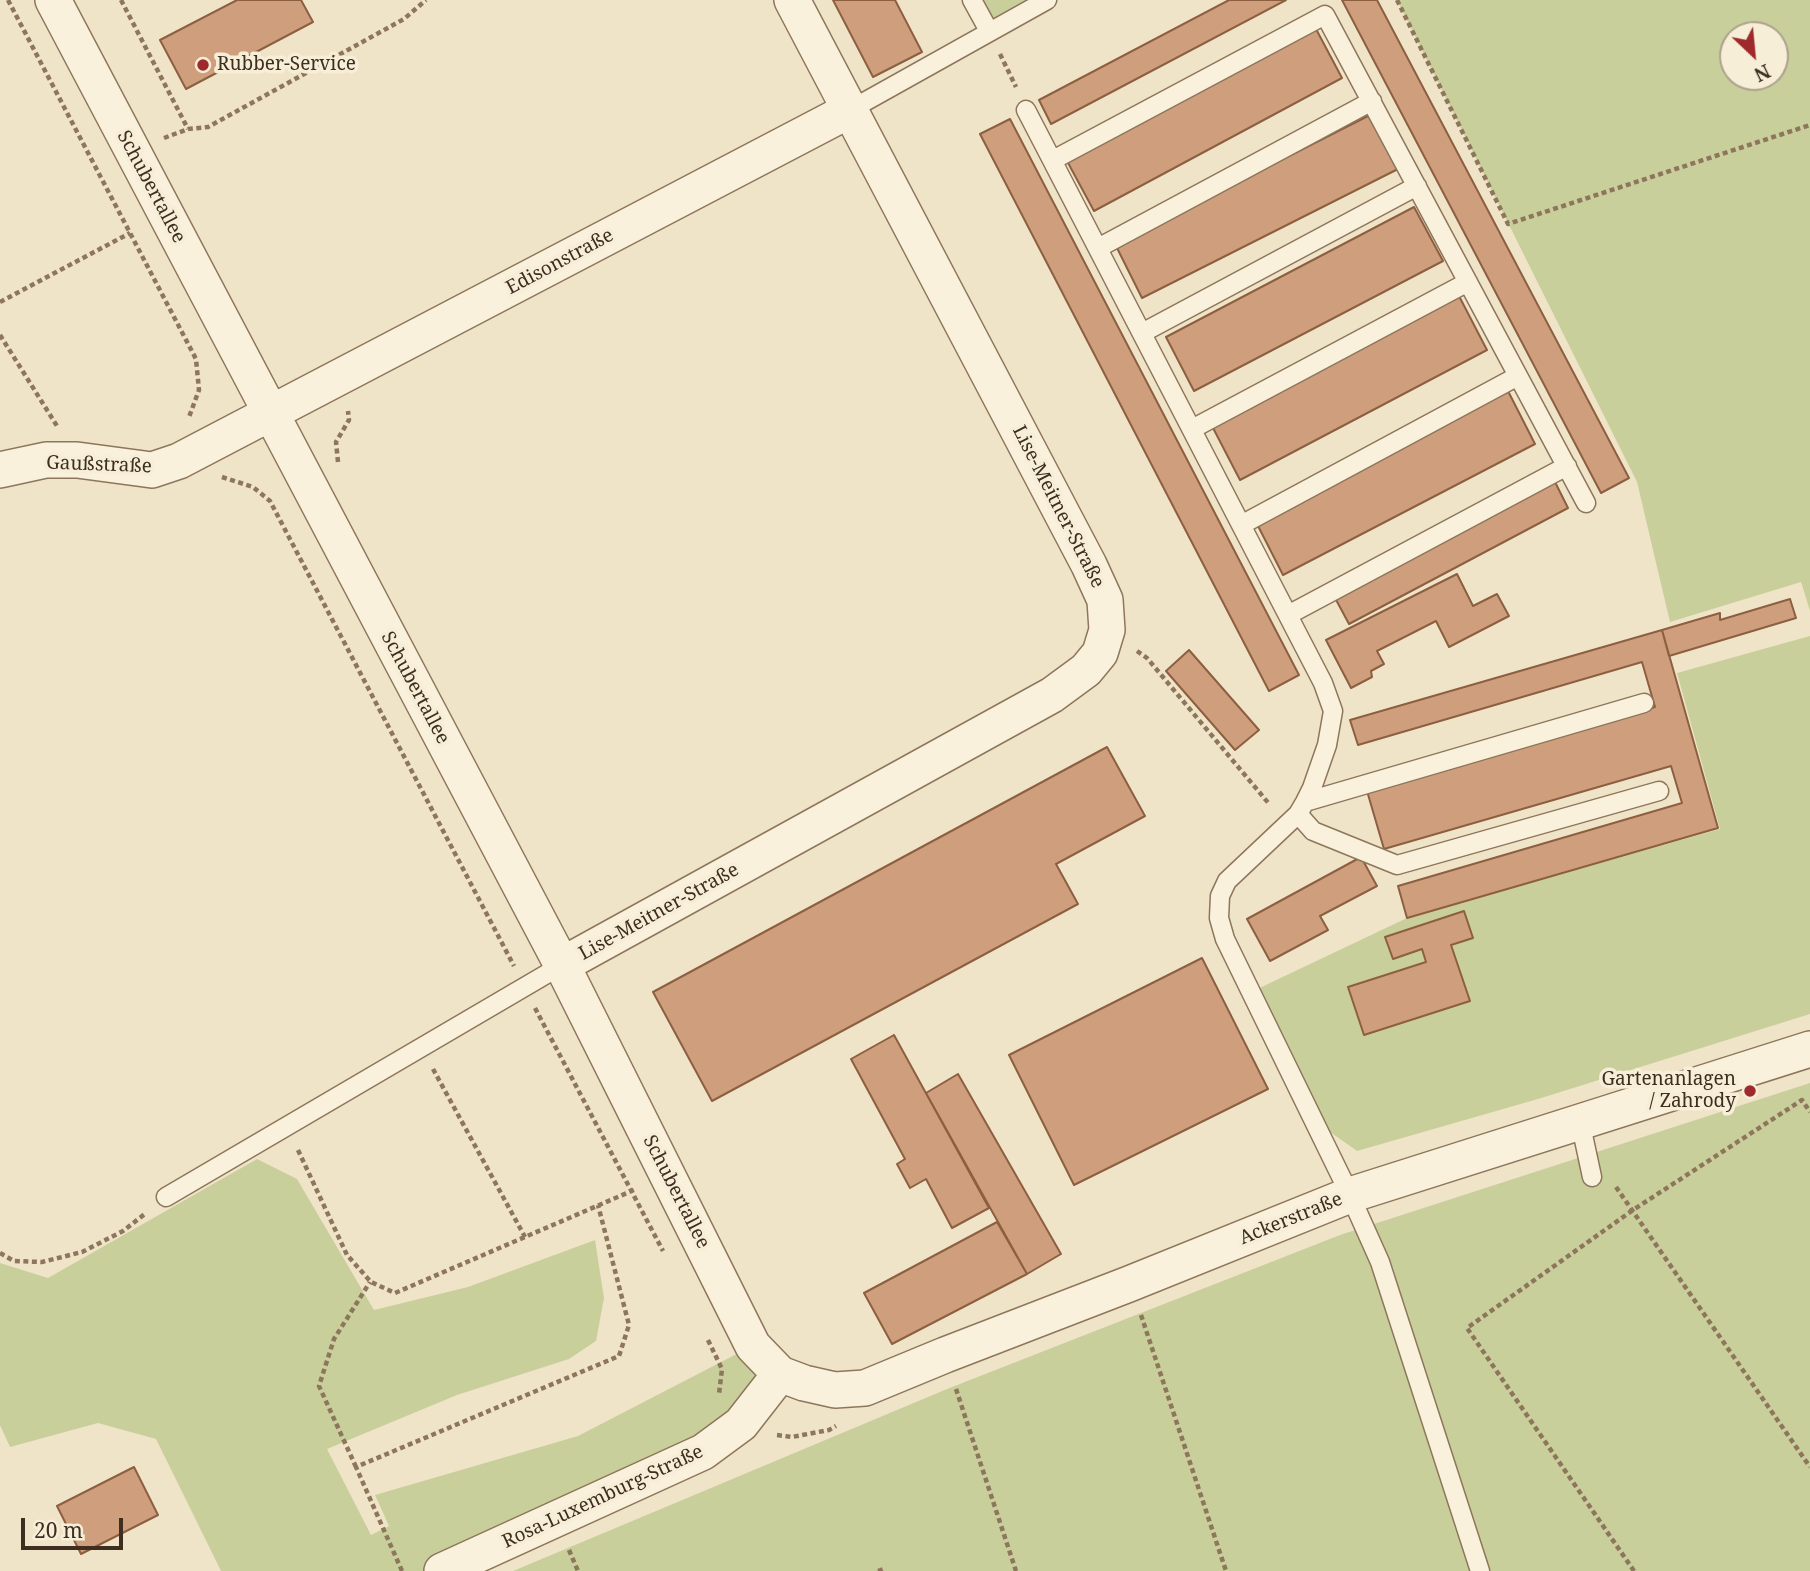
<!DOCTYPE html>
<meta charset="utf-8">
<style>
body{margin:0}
#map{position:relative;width:1810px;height:1571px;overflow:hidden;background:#f0e4c8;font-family:"Noto Serif",serif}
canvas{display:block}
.north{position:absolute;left:1719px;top:21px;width:70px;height:70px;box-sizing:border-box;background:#f7eed8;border:2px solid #ada18e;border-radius:50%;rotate:154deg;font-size:19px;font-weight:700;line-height:28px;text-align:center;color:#3d2e20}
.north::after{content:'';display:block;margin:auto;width:24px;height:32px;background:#9e2a2b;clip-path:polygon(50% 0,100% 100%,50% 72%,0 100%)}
.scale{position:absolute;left:21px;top:1518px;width:102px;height:32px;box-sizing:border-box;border:4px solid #3d2e20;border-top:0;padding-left:9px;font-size:21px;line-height:24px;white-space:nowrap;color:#3d2e20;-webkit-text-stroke:5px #f7eed8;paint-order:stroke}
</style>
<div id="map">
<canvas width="1810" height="1571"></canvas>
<div class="north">N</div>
<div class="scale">20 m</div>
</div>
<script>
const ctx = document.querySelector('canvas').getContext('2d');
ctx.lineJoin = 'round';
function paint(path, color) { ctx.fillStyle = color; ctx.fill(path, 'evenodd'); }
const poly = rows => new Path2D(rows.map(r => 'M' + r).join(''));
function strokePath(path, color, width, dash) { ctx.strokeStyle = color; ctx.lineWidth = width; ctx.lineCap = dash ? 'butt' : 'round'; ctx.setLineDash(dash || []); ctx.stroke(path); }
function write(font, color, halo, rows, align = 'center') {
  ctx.font = font + ' "Noto Serif",serif'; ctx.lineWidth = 7; ctx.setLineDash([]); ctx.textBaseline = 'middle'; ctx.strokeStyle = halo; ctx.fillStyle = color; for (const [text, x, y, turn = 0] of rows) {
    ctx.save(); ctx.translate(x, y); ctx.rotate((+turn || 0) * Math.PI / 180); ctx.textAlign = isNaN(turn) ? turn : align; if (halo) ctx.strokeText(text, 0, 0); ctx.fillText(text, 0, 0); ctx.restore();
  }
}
paint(poly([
 [973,0,1046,0,989,30],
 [1397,0,1810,0,1810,611,1801,582,1670,622,1637,482],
 [1733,35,1775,35,1775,77,1733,77],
 [1810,636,1810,1014,1538,1099,1357,1151,1313,1120,1251,992,1407,918,1720,829,1677,673],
 [1810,1083,1810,1571,513,1571,947,1389,1340,1235],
 [257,1159,297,1179,374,1310,468,1287,595,1240,604,1298,596,1341,569,1359,457,1395,327,1449,371,1535,389,1526,375,1495,578,1436,752,1346,779,1374,738,1425,438,1571,221,1571,156,1439,98,1423,10,1447,0,1425,0,1263,48,1278]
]), '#c9cf9b');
const building = poly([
 [237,0,301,0,313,22,186,89,160,40,237,0],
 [833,0,895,0,922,52,873,77,833,0],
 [1229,0,1286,0,1051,124,1039,100,1229,0],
 [1342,0,1377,0,1629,478,1601,493,1342,0],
 [1316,29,1342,78,1094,211,1067,161,1316,29],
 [1370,115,1398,169,1142,298,1115,244,1370,115],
 [1010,119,1299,675,1269,691,980,134,1010,119],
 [1414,207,1443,261,1194,391,1166,337,1414,207],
 [1459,296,1487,350,1240,480,1212,426,1459,296],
 [1508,391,1535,444,1283,575,1256,522,1508,391],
 [1554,480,1568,508,1349,624,1334,596,1554,480],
 [1457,574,1473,606,1497,594,1509,616,1449,647,1436,621,1377,651,1384,664,1371,671,1372,677,1351,688,1326,640,1457,574],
 [1790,599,1796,618,1669,656,1662,630,1720,613,1720,620,1790,599],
 [1662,630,1718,828,1407,918,1398,886,1682,803,1671,766,1384,849,1367,791,1655,707,1642,662,1358,745,1350,720,1662,630],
 [1189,650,1259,730,1235,750,1166,671,1189,650],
 [1107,747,1145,816,1056,864,1078,904,712,1101,653,992,1107,747],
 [1361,857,1377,886,1320,916,1328,930,1270,961,1247,919,1361,857],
 [1464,911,1473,938,1451,945,1470,1001,1364,1035,1348,987,1426,962,1422,949,1393,959,1385,937,1464,911],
 [1202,958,1268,1089,1074,1185,1009,1055,1202,958],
 [894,1035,989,1208,952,1228,926,1179,910,1188,897,1164,905,1159,851,1059,894,1035],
 [958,1074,1061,1254,1027,1274,926,1093,958,1074],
 [997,1222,1027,1274,892,1344,864,1293,997,1222],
 [134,1467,158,1515,81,1554,57,1506,134,1467]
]);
paint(building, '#cf9f7d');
strokePath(building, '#8d5f41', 2);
const service = poly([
 [972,0,989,31],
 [850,110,1047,0],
 [1026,110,1323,683,1333,711,1327,745,1312,788,1305,802,1298,814,1227,881,1220,896,1219,918,1225,939,1350,1195,1380,1262,1480,1571],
 [1053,160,1325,15,1586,503],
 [1098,248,1372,101],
 [1142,333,1417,186],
 [1192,429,1468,282],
 [1241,525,1518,376],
 [1288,615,1567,466],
 [1305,802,1644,703],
 [1298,814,1313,831,1397,865,1659,791],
 [1580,1121,1592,1177],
 [166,1197,562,965]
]);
const minor = poly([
 [53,0,562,965,753,1346,780,1374,804,1383,835,1390,865,1388,945,1355,1129,1284,1350,1195,1810,1049],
 [0,470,46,460,77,460,152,470,179,461,850,110],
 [562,965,1052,695,1086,670,1100,653,1107,630,1105,600,1089,565,792,0],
 [442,1571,703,1452,741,1424,780,1374]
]);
strokePath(service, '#8d765c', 21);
strokePath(minor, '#8d765c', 38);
strokePath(poly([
 [8,0,196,359,199,390,189,417],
 [121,0,188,129],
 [1397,0,1508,224,1810,125],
 [1000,54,1016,87],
 [164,138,188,129,208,127,404,19,426,0],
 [0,302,130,233],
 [0,335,57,426],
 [338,462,336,442,349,420,348,411],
 [222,477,253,487,270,501,514,966],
 [1137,651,1147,658,1270,805],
 [535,1008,663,1251],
 [433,1069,525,1237],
 [298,1150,347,1255,371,1282,395,1293,634,1190],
 [1616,1187,1810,1467],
 [0,1253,14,1261,42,1262,82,1252,123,1231,146,1213],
 [1141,1315,1226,1571],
 [708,1340,722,1369,719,1394],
 [956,1389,1016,1571],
 [777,1435,792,1437,829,1430,836,1426],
 [356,1467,319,1386,334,1339,370,1282],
 [569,1550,578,1571],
 [402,1571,356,1467,619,1356,629,1325,598,1205],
 [878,1571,886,1568],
 [1634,1571,1467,1328,1633,1210,1802,1100,1810,1112]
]), '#8d765c', 4.5, [5, 3.5]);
strokePath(service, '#faf1dc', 18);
strokePath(minor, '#faf1dc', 35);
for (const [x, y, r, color] of [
 [203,65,7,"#9e2a2b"],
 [1750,1091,7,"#9e2a2b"]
]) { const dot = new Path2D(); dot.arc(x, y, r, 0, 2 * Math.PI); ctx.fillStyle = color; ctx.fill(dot); strokePath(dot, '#f7eed8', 2.5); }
write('19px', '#3d2e20', '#f7eed8', [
 ["Rubber-Service",217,65],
 ["Gartenanlagen",1736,1080,"right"],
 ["/ Zahrody",1736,1102,"right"]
], 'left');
write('19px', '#3d2e20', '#f7eed8', [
 ["Schubertallee",151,187,62],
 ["Edisonstraße",560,262,-28],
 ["Gaußstraße",99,465,2],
 ["Lise-Meitner-Straße",1058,507,63],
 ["Schubertallee",415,688,62],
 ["Lise-Meitner-Straße",659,912,-29],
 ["Schubertallee",676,1192,63],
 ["Ackerstraße",1291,1219,-22],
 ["Rosa-Luxemburg-Straße",603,1497,-25]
]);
</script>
